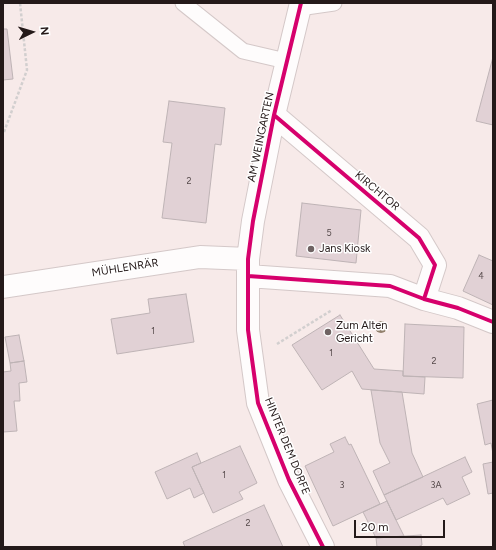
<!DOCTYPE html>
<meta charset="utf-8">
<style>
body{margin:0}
#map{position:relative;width:496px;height:550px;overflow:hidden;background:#f7eae9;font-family:Figtree,sans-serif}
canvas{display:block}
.frame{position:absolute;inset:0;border:4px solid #241919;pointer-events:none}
.north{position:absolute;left:12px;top:12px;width:40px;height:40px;-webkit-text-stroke:3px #fff;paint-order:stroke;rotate:85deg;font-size:11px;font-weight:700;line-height:16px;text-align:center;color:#241919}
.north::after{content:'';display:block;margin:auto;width:14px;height:18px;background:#241919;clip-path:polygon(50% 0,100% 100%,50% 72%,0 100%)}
.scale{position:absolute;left:354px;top:520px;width:91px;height:18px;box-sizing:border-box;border:2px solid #241919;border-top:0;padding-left:5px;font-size:12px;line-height:14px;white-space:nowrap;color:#241919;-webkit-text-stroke:3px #fff;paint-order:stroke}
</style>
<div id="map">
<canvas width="496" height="550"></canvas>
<div class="frame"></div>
<div class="north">N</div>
<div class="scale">20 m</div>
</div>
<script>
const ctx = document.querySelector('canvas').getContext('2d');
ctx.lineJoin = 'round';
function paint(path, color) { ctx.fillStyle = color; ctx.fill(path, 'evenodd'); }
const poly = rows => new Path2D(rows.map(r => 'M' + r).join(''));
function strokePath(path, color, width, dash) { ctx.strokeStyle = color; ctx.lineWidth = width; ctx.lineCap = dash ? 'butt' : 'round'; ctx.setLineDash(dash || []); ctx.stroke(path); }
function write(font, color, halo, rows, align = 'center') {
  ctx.font = font + ' Figtree,sans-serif'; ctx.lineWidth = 3; ctx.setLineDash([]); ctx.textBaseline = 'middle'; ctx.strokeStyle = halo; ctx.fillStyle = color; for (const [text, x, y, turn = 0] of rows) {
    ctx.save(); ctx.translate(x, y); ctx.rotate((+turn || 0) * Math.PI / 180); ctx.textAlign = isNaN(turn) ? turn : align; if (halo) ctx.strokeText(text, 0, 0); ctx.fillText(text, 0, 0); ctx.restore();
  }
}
const building = poly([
 [3,29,7,29,13,79,3,80,3,29],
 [493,57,493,125,476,121,493,57],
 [169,101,225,108,221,145,215,144,206,223,162,218,172,143,163,142,169,101],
 [302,203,361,210,356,263,296,256,302,203],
 [479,255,493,261,493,305,463,291,479,255],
 [186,294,194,342,117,354,111,319,150,313,148,299,186,294],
 [340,315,374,369,403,371,403,376,425,377,424,394,362,389,352,371,322,390,292,345,340,315],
 [405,324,464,327,463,378,403,376,405,324],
 [19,335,24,361,10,363,5,337,19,335],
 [24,361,27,382,19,383,20,401,14,401,17,431,3,432,3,372,11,371,10,363,24,361],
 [371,390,402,392,412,453,423,477,384,495,373,471,390,463,380,443,371,390],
 [493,400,493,454,491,443,485,445,477,404,493,400],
 [345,437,349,445,351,444,380,504,333,526,305,466,334,452,330,444,345,437],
 [240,446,257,483,239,492,243,499,213,513,192,467,240,446],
 [197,453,201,463,192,467,204,493,194,498,190,488,167,499,155,472,197,453],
 [465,457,472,472,462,477,470,494,447,505,443,498,396,520,384,495,465,457],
 [493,462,493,493,488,494,483,464,493,462],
 [387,501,396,520,404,536,376,538,363,512,387,501],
 [264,505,283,547,185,547,183,542,264,505],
 [421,535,422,545,418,547,377,547,376,538,421,535]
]);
paint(building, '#e1d1d5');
strokePath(building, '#beb3b5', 1);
const lane = poly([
 [183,3,243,51,286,61],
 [299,8,334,3]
]);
const street = poly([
 [301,3,274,115,253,221,248,259,248,330,258,403,289,480,323,547],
 [274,115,419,238,435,265,424,299],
 [248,276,390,286,424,299,458,308,493,322],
 [3,287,200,257,248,259]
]);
strokePath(lane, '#d4c8c8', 17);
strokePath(street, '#d4c8c8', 24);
strokePath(poly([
 [4,132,27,70,20,3],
 [277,344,332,310]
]), '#d2cfcf', 2.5, [3, 2]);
strokePath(lane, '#fefcfc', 15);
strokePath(street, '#fefcfc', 22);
strokePath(poly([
 [301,3,274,115,253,221,248,259,248,330,258,403,289,480,323,547],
 [274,115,419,238,435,265,424,299],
 [248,276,390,286,424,299,458,308,493,322]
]), '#d6006c', 4);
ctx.fillStyle = '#91806c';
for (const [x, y] of [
 [381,327]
]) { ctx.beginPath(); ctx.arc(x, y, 6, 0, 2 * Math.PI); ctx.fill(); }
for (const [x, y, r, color] of [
 [311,249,4,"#6e6262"],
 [328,332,4,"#6e6262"]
]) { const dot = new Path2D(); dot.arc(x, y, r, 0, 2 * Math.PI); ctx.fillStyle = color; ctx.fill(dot); strokePath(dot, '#fff', 1.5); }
write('9px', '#564a4b', null, [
 ["2",189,181],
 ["5",329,233],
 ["4",481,276],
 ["1",153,331],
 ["1",331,353],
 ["2",434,361],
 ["1",224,475],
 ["3",342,485],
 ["3A",436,485],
 ["2",248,523]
]);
write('11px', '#241919', '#fff', [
 ["AM WEINGARTEN",261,137,-78],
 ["KIRCHTOR",377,191,40],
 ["MÜHLENRÄR",125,268,-9],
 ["HINTER DEM DORFE",287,446,68]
]);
write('11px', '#241919', '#fff', [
 ["Jans Kiosk",319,249],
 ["Zum Alten",336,326],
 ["Gericht",336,339]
], 'left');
</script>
